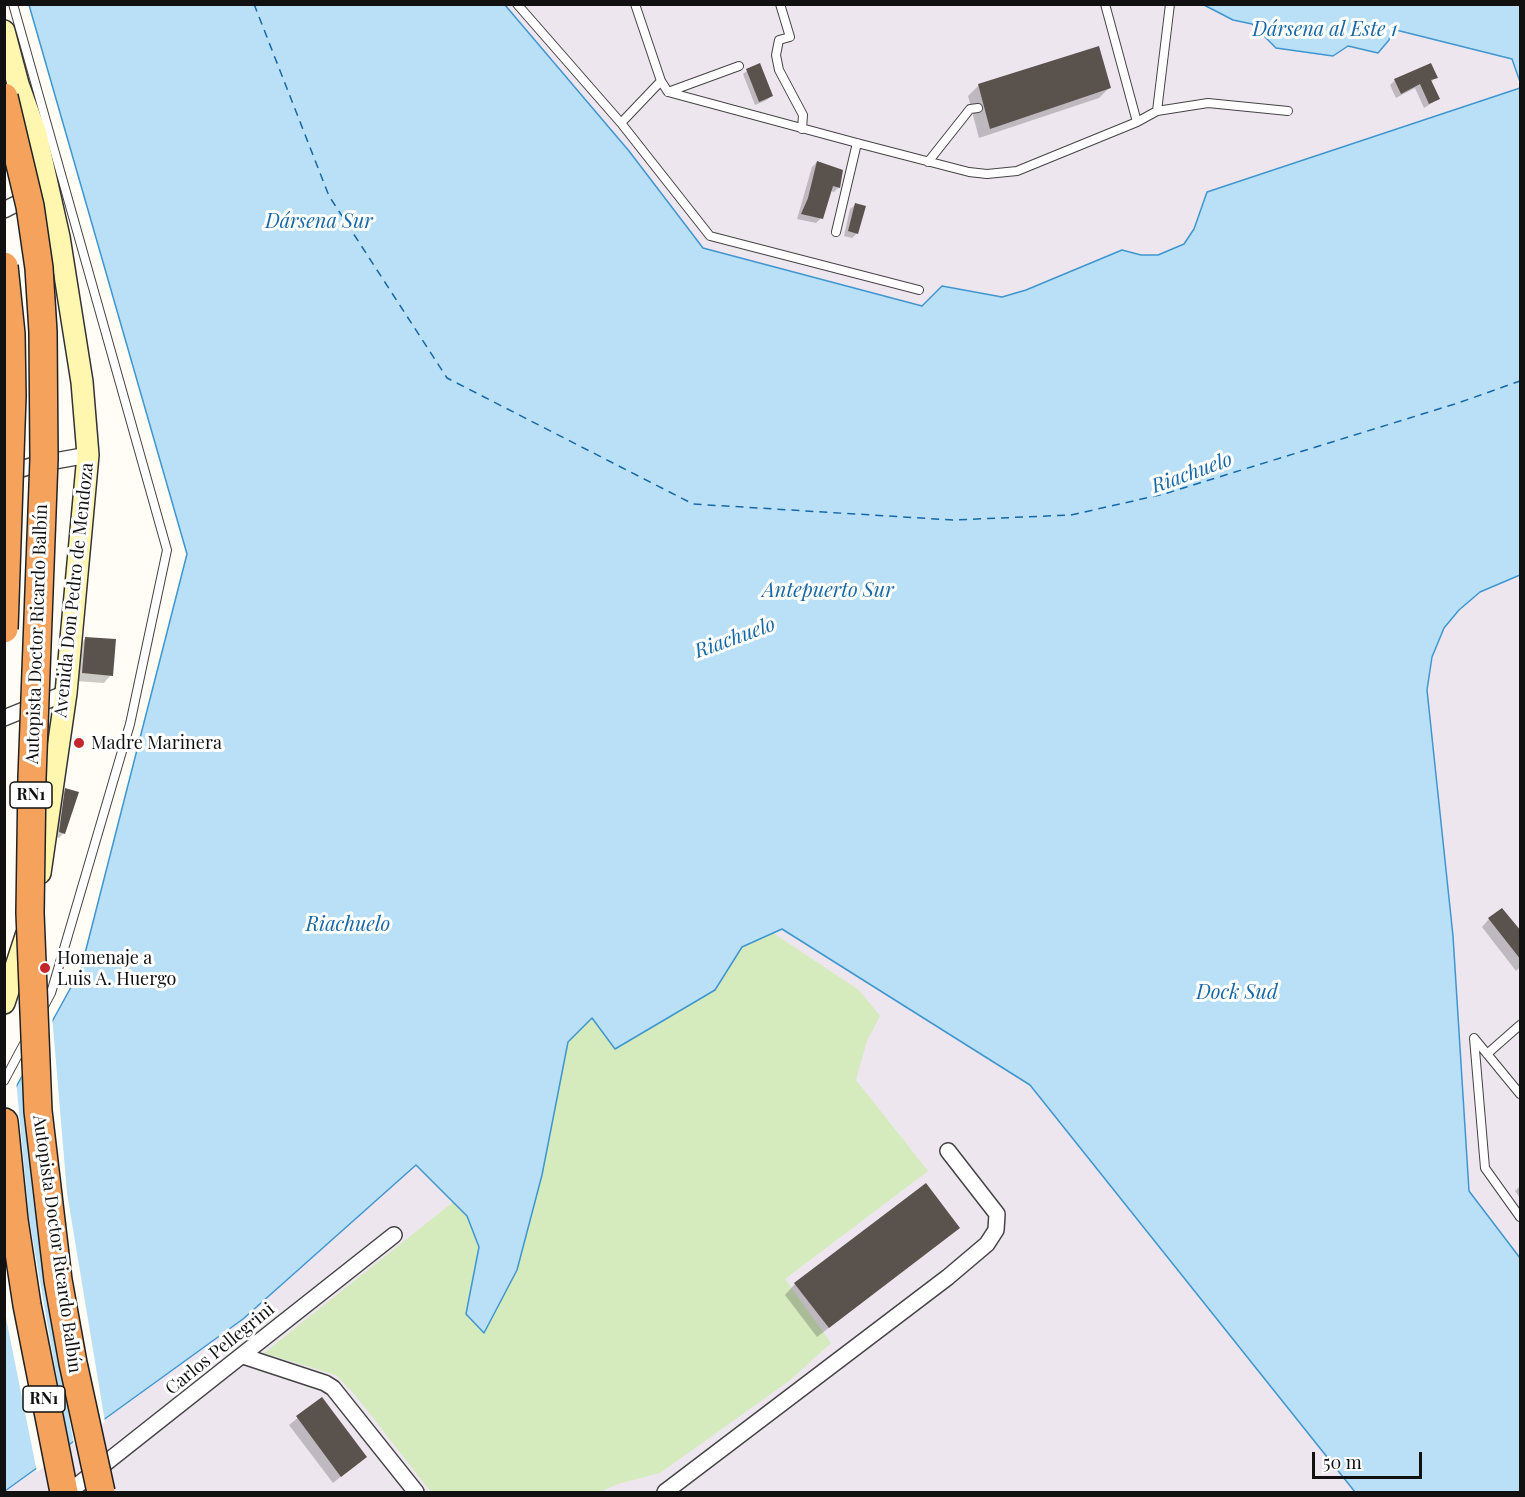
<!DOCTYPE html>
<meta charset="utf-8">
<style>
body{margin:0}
#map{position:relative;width:1525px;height:1497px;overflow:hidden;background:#fffdf5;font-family:"Playfair Display",serif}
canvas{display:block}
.frame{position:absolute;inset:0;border:6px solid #111;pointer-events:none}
.scale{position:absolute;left:1312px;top:1452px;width:110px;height:27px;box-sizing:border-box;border:3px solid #111;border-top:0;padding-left:8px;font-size:18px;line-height:21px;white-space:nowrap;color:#111;-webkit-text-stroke:4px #fff;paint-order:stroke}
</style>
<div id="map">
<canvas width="1525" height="1497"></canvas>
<div class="frame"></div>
<div class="scale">50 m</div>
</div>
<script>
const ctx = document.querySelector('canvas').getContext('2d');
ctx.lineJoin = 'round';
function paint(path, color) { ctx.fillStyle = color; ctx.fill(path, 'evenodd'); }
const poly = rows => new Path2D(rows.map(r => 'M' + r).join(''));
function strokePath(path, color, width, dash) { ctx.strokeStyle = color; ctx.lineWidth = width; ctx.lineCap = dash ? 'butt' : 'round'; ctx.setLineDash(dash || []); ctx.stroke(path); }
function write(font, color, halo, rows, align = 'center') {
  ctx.font = font + ' "Playfair Display",serif'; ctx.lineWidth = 6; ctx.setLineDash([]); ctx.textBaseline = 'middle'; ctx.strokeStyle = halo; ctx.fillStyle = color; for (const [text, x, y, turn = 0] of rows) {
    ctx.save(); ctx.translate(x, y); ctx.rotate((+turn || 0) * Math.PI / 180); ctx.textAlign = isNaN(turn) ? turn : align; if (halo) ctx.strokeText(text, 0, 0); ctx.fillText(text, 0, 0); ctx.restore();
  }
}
paint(poly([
 [505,5,1204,5,1233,20,1252,24,1277,48,1332,56,1348,46,1378,53,1389,40,1392,29,1512,59,1520,88,1207,192,1194,229,1184,244,1158,255,1141,255,1122,250,1026,290,1002,297,942,286,922,306,703,248,629,151],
 [1520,575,1520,1258,1469,1192,1453,936,1427,690,1432,657,1444,628,1459,610,1480,592],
 [782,929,1030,1085,1355,1492,5,1492,243,1319,416,1165,467,1216,742,947]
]), '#eee6ef');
paint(poly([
 [773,933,859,990,880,1016,867,1041,856,1080,928,1171,785,1279,831,1343,789,1381,660,1473,618,1484,600,1492,431,1492,356,1396,336,1375,264,1353,453,1202,467,1216,479,1247,466,1314,542,1175,568,1042,592,1018,615,1049,715,990,742,947]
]), '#d5ebbd');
const water = poly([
 [29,5,505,5,629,151,703,248,922,306,942,286,1002,297,1026,290,1122,250,1141,255,1158,255,1184,244,1194,229,1207,192,1520,88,1520,575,1480,592,1459,610,1444,628,1432,657,1427,690,1453,936,1469,1191,1520,1258,1520,1492,1355,1492,1030,1085,782,929,742,947,715,990,615,1049,592,1018,568,1042,542,1175,517,1270,484,1333,466,1314,479,1247,467,1216,416,1165,243,1319,5,1491,5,1107,81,969,187,554,29,5],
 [1204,5,1520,5,1520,82,1512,59,1392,29,1389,40,1378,53,1348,46,1333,56,1276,48,1252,24,1233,20,1204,5]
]);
paint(water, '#b9e0f7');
strokePath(water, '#3f96cf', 1.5);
paint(poly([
 [52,1015,67,1193,105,1422,74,1445,45,1282,33,1197,21,1070],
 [16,1080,29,1218,69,1448,37,1472,4,1308,4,1101]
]), '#fffdf5');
paint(poly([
 [747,71,771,96,767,100,755,105,743,74],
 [1436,77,1431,82,1438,99,1424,108,1415,88,1396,98,1390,85,1395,80],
 [979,85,1110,87,1099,98,979,138,968,96],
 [817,162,839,187,834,192,830,191,821,218,816,223,797,219,812,167],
 [855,205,857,233,852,238,844,236,850,209],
 [86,638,111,675,104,683,75,681,78,646],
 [66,789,64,833,59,838,55,836,61,794],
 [1489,919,1520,934,1520,967,1516,971,1482,927],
 [1520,1186,1520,1198,1515,1191],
 [958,1228,817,1337,785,1295,795,1284],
 [321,1399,365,1457,333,1483,289,1425]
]), '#0003');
strokePath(poly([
 [254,4,329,196,447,378,693,504,953,520,1071,515,1164,494,1458,403,1520,381]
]), '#1768a6', 1.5, [8, 6]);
paint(poly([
 [1099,46,1111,88,990,129,978,84],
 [760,63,773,96,759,102,746,69],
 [1431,63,1438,78,1431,80,1440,99,1429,104,1420,84,1401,94,1394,79],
 [817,161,843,170,840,188,833,186,823,219,801,214,808,198],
 [855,203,866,206,858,234,848,231],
 [85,637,116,639,113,676,82,673],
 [65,788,79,792,65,834,59,832],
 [1502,908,1521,931,1521,960,1488,918],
 [926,1183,960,1228,829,1328,794,1283],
 [322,1397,367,1457,341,1477,296,1416]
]), '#5a524d');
const lane = poly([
 [13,4,167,550,130,724,51,993,43,1008],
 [517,4,621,123],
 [635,4,661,81,668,92,857,143,969,172,987,174,1017,171,1137,122,1105,4],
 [780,4,790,37,779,40,776,55,779,70,803,115,802,129],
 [661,81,621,123,710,236,919,290],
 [668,92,739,66],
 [1157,111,1170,4],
 [1137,122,1157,111,1208,103,1288,111],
 [928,162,970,109,978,108],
 [836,232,857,143],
 [1487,1054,1520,1025],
 [4,1081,26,1040],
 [1520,1094,1474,1038,1485,1168,1520,1217]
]);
const street = poly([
 [4,210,34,195],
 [4,474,38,464,88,455],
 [4,718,66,693],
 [243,1356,325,1383,333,1388,416,1492],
 [69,1492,394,1235],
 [665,1492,948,1277,987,1244,996,1230,997,1214,948,1151]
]);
const secondary = poly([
 [4,31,18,84,36,134,59,237,82,382,88,455,66,693,40,873],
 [4,1003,26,936]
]);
const highway = poly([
 [4,1122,14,1220,27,1305,64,1492]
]);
strokePath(lane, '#444', 10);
strokePath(street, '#444', 18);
strokePath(secondary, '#333', 24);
strokePath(highway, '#222', 30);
strokePath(lane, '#fff', 8);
strokePath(street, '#fff', 15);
strokePath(secondary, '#fff6b0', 21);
strokePath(highway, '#f5a25d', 27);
const highwayBridge = poly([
 [4,97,30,206,39,268,43,332,44,459,32,778,30,913,38,1111,58,1280,73,1363,101,1492],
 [4,266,11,334,12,396,4,629]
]);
strokePath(highwayBridge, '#222', 30, []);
strokePath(highwayBridge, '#f5a25d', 27);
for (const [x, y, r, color] of [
 [79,743,6,"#c4262e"],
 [45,968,6,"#c4262e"]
]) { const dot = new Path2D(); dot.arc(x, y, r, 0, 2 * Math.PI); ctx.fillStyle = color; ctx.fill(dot); strokePath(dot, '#fff', 2); }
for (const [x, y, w] of [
 [31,795,42],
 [44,1399,42]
]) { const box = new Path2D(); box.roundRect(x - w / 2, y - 13, w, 26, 4.5); ctx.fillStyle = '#fff'; ctx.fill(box); strokePath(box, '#111', 1.5); }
write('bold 16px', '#111', null, [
 ["RN1",31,795],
 ["RN1",44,1399]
]);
write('18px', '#111', '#fff', [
 ["Avenida Don Pedro de Mendoza",74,590,-84],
 ["Autopista Doctor Ricardo Balbín",37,634,-88],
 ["Autopista Doctor Ricardo Balbín",57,1244,82],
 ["Carlos Pellegrini",220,1349,-39]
]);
write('18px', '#111', '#fff', [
 ["Madre Marinera",91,743],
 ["Homenaje a",57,958],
 ["Luis A. Huergo",57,979]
], 'left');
write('italic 20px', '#1768a6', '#fff', [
 ["Dársena al Este 1",1325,30],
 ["Dársena Sur",319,222],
 ["Riachuelo",1192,473,-20],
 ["Antepuerto Sur",828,591],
 ["Riachuelo",735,638,-20],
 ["Riachuelo",348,925],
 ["Dock Sud",1237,993]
]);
</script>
